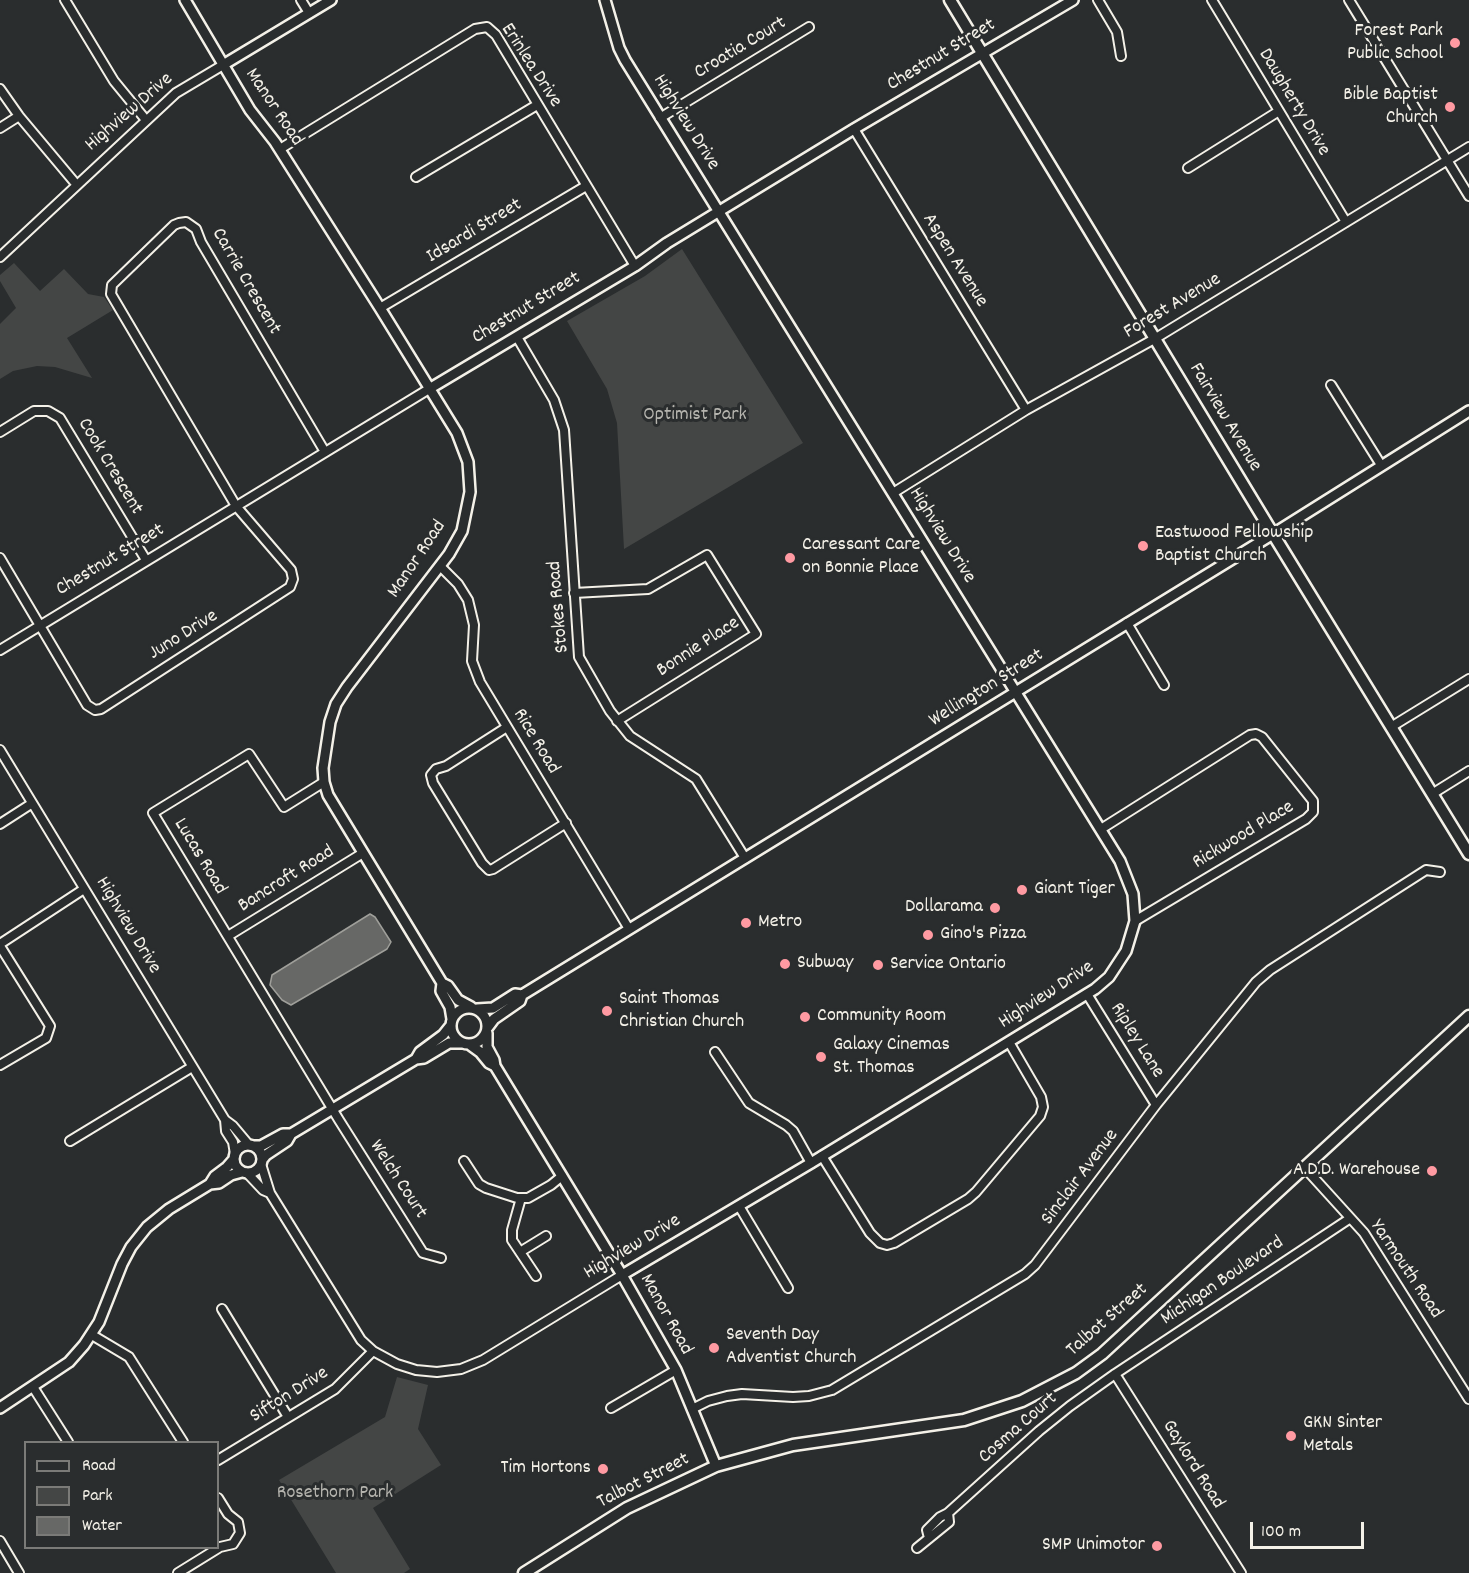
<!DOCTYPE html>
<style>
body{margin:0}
#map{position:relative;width:1469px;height:1573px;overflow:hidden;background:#2a2d2e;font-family:Dekko,sans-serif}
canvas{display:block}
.legend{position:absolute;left:24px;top:1441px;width:195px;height:108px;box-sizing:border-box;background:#2a2d2e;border:2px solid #7b7b78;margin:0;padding:8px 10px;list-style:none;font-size:18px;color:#f4f1e8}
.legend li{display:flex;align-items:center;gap:12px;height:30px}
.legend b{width:30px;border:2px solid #7b7b78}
.scale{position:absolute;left:1250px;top:1522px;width:114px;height:27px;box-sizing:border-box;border:3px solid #f4f1e8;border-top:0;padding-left:8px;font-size:18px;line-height:21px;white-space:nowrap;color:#f4f1e8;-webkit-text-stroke:4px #2a2d2e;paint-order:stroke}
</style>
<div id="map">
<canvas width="1469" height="1573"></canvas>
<ul class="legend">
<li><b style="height:8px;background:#2a2d2e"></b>Road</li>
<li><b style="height:16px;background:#444645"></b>Park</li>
<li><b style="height:16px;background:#676866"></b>Water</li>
</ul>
<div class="scale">100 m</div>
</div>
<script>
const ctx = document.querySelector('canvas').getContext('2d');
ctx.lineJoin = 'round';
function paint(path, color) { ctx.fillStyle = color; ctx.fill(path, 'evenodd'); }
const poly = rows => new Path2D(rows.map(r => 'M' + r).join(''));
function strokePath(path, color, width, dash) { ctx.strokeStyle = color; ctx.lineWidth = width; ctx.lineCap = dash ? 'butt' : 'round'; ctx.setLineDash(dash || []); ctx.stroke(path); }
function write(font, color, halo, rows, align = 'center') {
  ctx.font = font + ' Dekko,sans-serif'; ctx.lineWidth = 6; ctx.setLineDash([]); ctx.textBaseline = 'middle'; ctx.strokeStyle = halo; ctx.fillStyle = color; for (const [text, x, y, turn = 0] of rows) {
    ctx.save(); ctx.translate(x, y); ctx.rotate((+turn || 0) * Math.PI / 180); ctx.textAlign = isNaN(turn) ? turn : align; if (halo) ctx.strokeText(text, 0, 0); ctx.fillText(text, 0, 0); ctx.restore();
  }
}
paint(poly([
 [682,249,803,443,624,549,617,423,607,389,567,321,645,276],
 [14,263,40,291,64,269,88,294,104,297,113,310,67,338,92,378,55,367,37,366,13,371,0,379,0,324,16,308,0,281,0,275],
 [397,1377,428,1385,418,1429,441,1465,373,1508,410,1569,404,1573,336,1573,279,1480,385,1417]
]), '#444645');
const water = poly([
 [370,914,375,917,391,942,387,949,291,1005,282,1000,270,985,272,975,370,914]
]);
paint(water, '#676866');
strokePath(water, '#9f9f9a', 1.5);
const minor = poly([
 [65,0,114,81,146,120],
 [301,0,309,13],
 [1098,0,1117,32,1121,56],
 [1212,0,1346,222],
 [1349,0,1469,196],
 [0,89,19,116,76,184],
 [660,118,809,27],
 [0,128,19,116],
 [854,129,1026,410],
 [280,149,475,29,487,27,496,35,635,266],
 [1188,168,1279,111],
 [416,177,537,105],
 [0,257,176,93,223,65],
 [380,308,586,186],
 [517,337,554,400,564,430,579,657,610,711,630,736,696,779,745,858],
 [1331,385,1381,465],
 [0,432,34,411,48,411,60,418,146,560],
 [893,493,1026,410,1156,338,1469,147],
 [0,558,87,705,95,710,101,709,290,587,293,579,291,570,236,506,111,294,112,285,174,225,179,223,186,222,196,229,201,242,325,452],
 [440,566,458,584,468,600,474,625,472,661,480,682,629,929],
 [574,593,648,589,707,555,756,634,617,721],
 [1127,623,1164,685],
 [0,650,429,389],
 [507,727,446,766,436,769,431,775,433,783,482,863,489,870,493,869,566,823],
 [1391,727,1469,679],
 [0,750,225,1120,226,1131,233,1142,235,1154],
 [324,782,284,807,249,754,153,813,339,1120,423,1253,441,1258],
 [1432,794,1469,771],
 [0,824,31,804],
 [1101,829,1250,735,1256,734,1262,737,1313,801,1313,812,1306,819,1135,921],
 [228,936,363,853],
 [0,944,84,889],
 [0,946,50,1026,46,1038,0,1065],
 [1087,994,1156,1105],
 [715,1052,749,1103,786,1125,793,1131,811,1163],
 [225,1120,233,1126,249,1145],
 [70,1141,192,1067],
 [822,1156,870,1233,880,1243,887,1245,894,1243,968,1199,976,1192,1040,1116,1043,1107,1041,1097,1009,1042],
 [464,1161,479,1184,486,1188,517,1198,528,1198,551,1185,562,1176],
 [261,1164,270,1193,361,1340,373,1351,397,1364,416,1370,437,1372,461,1369,483,1360,622,1275],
 [1305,1168,1364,1233,1469,1399],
 [247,1173,263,1190,270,1193],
 [521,1198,512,1230,512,1240,536,1276],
 [739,1206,788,1288],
 [520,1252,546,1236],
 [222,1309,288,1417],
 [92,1335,129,1357,183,1442],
 [1115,1374,1241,1573],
 [33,1387,68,1442],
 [611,1408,676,1370],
 [692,1409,708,1401,727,1396,742,1394,793,1397,809,1396,832,1390,1025,1274,1035,1265,1156,1105,1256,982,1270,970,1426,870,1440,872],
 [218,1460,335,1389,373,1351],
 [929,1538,927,1530,940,1517,948,1513,1039,1431,1070,1406,1115,1374,1349,1219],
 [0,1541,19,1573],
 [917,1548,949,1522,948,1513],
 [178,1573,220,1547,233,1544,240,1533,238,1522,228,1514,218,1498]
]);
const tertiary = poly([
 [185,0,250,110,275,142,380,308,457,433,468,462,470,492,462,531,449,554,347,687,336,704,330,722,323,768,324,782,328,795,442,983,441,991,450,1007,452,1019],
 [605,0,619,48,625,60,1120,861,1133,894,1135,921,1126,951,1109,977,1095,989,811,1163,622,1275],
 [223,65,331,0],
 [429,389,635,266,667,243,854,129,1073,0],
 [442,983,448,986,458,1000,471,1007],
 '451 1026a18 18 0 1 1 36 0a18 18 0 1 1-36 0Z',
 [477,1009,493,1008,515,994,522,995,1273,534,1469,411],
 [488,1027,494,1019,520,1001,522,995],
 [487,1033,487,1047,494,1060,495,1066,622,1275,676,1370,716,1466],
 [469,1044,480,1052,489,1063,495,1066],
 [416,1059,420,1052,443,1035,451,1025],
 '234 1159a14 14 0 1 1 28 0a14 14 0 1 1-28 0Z',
 [253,1146,261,1146,283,1134,291,1134],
 [262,1160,266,1155,287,1141,291,1134,416,1059,424,1058,449,1043,463,1043],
 [210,1184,215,1176,227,1167,234,1159],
 [0,1408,69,1362,84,1345,99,1322,122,1264,131,1247,147,1227,169,1209,210,1184,219,1183,231,1175,242,1172]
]);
const secondary = poly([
 [950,0,1273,534,1469,854],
 [524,1573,627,1508,716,1466,793,1445,964,1420,1022,1401,1076,1373,1102,1354,1469,1016]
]);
strokePath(minor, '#f4f1e8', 12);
strokePath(tertiary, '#f4f1e8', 14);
strokePath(secondary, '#f4f1e8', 15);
strokePath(minor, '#2a2d2e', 8);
strokePath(tertiary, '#2a2d2e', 9);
strokePath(secondary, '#2a2d2e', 10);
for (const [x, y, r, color] of [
 [1455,43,6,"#ff9aa2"],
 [1450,107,6,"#ff9aa2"],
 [1143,546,6,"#ff9aa2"],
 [790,558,6,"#ff9aa2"],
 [1022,890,6,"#ff9aa2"],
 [995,908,6,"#ff9aa2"],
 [746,923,6,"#ff9aa2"],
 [928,935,6,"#ff9aa2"],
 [785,964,6,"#ff9aa2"],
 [878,965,6,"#ff9aa2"],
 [607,1011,6,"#ff9aa2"],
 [805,1017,6,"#ff9aa2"],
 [821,1057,6,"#ff9aa2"],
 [1432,1171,6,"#ff9aa2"],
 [714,1348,6,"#ff9aa2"],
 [1291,1436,6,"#ff9aa2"],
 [603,1469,6,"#ff9aa2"],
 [1157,1546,6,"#ff9aa2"]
]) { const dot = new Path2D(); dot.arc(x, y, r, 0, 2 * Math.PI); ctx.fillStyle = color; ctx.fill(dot); strokePath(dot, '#2a2d2e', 2); }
write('20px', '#f4f1e8', '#2a2d2e', [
 ["Forest Park",1443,32,"right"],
 ["Public School",1443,55,"right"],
 ["Bible Baptist",1438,96,"right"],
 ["Church",1438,119,"right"],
 ["Eastwood Fellowship",1155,534],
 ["Baptist Church",1155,557],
 ["Caressant Care",802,546],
 ["on Bonnie Place",802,569],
 ["Giant Tiger",1034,890],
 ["Dollarama",983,908,"right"],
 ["Metro",758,923],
 ["Gino's Pizza",940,935],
 ["Subway",797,964],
 ["Service Ontario",890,965],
 ["Saint Thomas",619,1000],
 ["Christian Church",619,1023],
 ["Community Room",817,1017],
 ["Galaxy Cinemas",833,1046],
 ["St. Thomas",833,1069],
 ["A.D.D. Warehouse",1420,1171,"right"],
 ["Seventh Day",726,1336],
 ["Adventist Church",726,1359],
 ["GKN Sinter",1303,1424],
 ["Metals",1303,1447],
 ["Tim Hortons",591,1469,"right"],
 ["SMP Unimotor",1145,1546,"right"]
], 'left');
write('20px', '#f4f1e8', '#2a2d2e', [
 ["Croatia Court",741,49,-31],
 ["Chestnut Street",942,56,-31],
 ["Erinlea Drive",530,66,57],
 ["Daugherty Drive",1293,103,59],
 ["Manor Road",273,108,56],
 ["Highview Drive",130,113,-41],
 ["Highview Drive",685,123,58],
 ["Idsardi Street",475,232,-31],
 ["Aspen Avenue",954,261,58],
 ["Carrie Crescent",245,282,60],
 ["Forest Avenue",1173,307,-31],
 ["Chestnut Street",527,309,-31],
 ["Fairview Avenue",1224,418,59],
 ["Cook Crescent",109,467,59],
 ["Highview Drive",941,536,58],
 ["Manor Road",418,560,-56],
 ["Chestnut Street",111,561,-31],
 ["Stokes Road",560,607,-95],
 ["Juno Drive",184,636,-32],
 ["Bonnie Place",699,648,-33],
 ["Wellington Street",987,689,-32],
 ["Rice Road",535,742,59],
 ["Rickwood Place",1244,836,-31],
 ["Lucas Road",199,857,59],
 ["Bancroft Road",287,880,-32],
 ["Highview Drive",127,926,59],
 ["Highview Drive",1047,996,-33],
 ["Ripley Lane",1136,1041,58],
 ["Sinclair Avenue",1081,1178,-53],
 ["Welch Court",397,1180,57],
 ["Highview Drive",633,1248,-31],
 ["Yarmouth Road",1405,1270,56],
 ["Michigan Boulevard",1223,1282,-34],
 ["Manor Road",665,1315,61],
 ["Talbot Street",1108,1321,-41],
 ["Sifton Drive",290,1396,-32],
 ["Cosma Court",1019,1429,-41],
 ["Gaylord Road",1192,1465,58],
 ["Talbot Street",644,1482,-27]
]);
write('20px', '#b6b5af', '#2a2d2e', [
 ["Optimist Park",695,416],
 ["Rosethorn Park",335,1494]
]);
</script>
